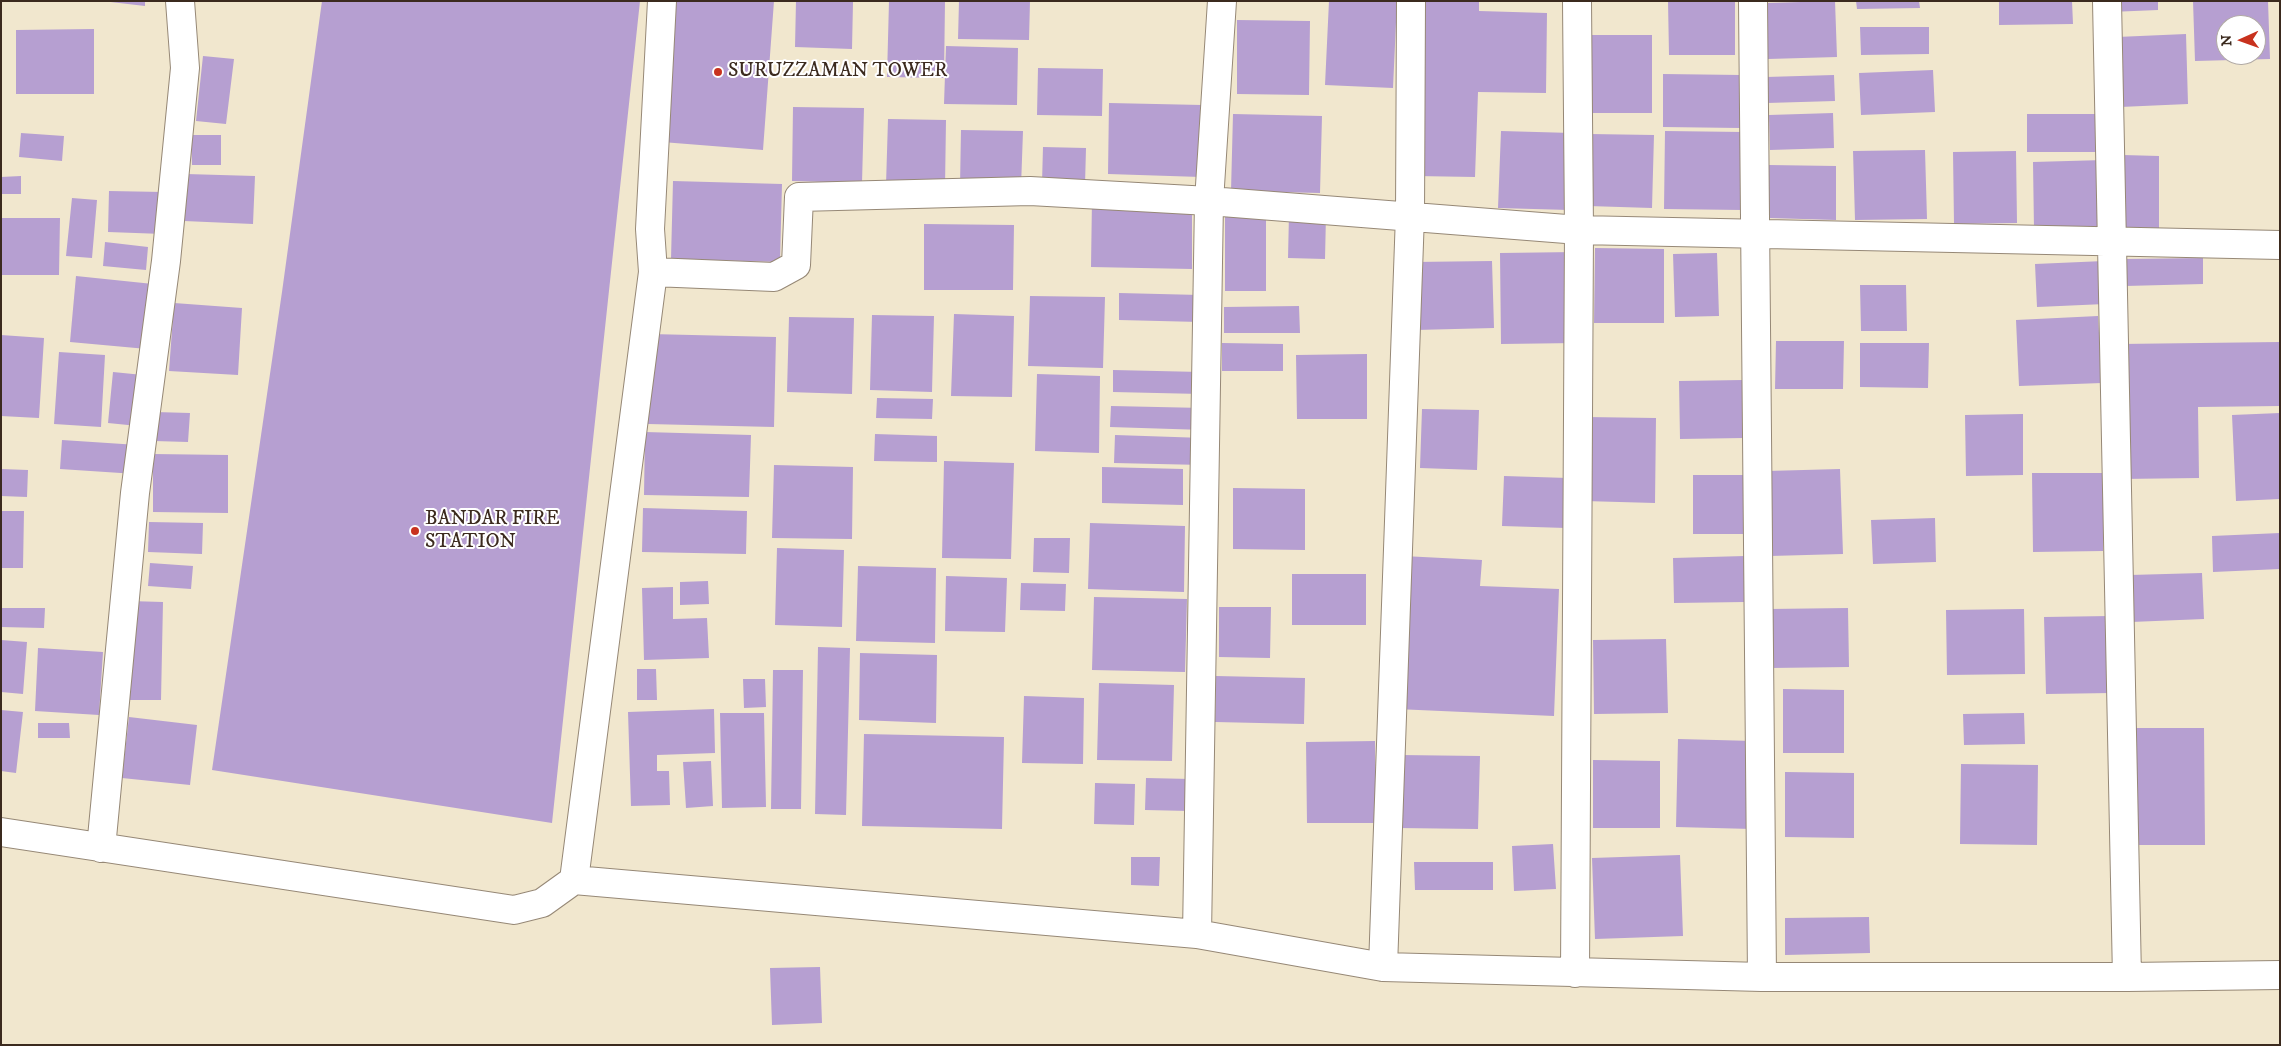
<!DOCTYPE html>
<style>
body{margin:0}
#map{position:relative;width:2281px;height:1046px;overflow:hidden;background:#f1e7ce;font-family:"IM FELL DW Pica",serif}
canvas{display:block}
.frame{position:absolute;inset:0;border:2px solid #3b2a1e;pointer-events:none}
.north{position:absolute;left:2216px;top:15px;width:50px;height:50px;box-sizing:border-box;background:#fff;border:1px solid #b1aaa5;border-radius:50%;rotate:268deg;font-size:14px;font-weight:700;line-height:20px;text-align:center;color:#3b2a1e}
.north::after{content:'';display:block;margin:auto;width:18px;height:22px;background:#c8321e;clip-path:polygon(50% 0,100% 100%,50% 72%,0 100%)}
</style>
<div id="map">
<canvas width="2281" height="1046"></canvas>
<div class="frame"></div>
<div class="north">N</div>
</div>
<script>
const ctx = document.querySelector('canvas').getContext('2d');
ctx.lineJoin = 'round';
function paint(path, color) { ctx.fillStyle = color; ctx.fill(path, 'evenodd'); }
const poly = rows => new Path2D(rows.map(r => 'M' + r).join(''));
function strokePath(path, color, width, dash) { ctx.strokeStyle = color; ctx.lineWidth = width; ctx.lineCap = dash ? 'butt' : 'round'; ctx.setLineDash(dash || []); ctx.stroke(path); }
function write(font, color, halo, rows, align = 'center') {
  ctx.font = font + ' "IM FELL DW Pica",serif'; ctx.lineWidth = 4; ctx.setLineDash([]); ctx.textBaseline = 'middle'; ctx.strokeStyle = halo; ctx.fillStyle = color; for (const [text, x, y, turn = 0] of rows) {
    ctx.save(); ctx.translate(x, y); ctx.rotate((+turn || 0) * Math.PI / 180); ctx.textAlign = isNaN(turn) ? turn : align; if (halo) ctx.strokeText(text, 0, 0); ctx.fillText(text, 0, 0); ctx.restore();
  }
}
paint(poly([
 [102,1,145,1,145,6],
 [322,1,640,1,552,823,212,770,282,292],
 [672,1,774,1,763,150,662,142],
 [796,1,853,2,852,49,795,47],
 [889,1,945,1,944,78,887,77],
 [959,1,1030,1,1029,40,958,39],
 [1329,1,1397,1,1393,88,1325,85],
 [1419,1,1479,1,1479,11,1547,13,1546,93,1478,92,1475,177,1416,176],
 [1668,1,1735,1,1735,55,1669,55],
 [1835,1,1837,57,1768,59,1766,3],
 [1856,1,1919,1,1920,8,1857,9],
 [1999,1,2072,1,2073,24,1999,25],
 [2110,1,2158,1,2158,10,2110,12],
 [2193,1,2268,1,2270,59,2195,61],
 [2226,25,2256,25,2256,55,2226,55],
 [1237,20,1310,21,1309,95,1237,94],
 [1860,27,1929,27,1929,54,1861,55],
 [94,29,94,94,16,94,16,30],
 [2186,34,2188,104,2120,107,2117,37],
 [1584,35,1652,35,1652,113,1584,113],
 [946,46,1018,48,1017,105,944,104],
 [203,56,234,59,226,124,196,121],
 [1038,68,1103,69,1102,116,1037,115],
 [1933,70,1935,112,1861,115,1859,73],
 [1663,74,1741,75,1740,128,1663,127],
 [1834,75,1835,101,1767,103,1766,77],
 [1109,103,1202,105,1201,177,1108,174],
 [793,107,864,108,862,183,792,181],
 [1833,113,1834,148,1770,150,1769,115],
 [1233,114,1322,116,1320,193,1231,191],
 [2027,114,2101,114,2101,152,2027,152],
 [888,119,946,120,945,187,886,185],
 [961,130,1023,131,1021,187,960,186],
 [1501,131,1572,133,1569,210,1498,208],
 [1665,131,1743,132,1742,210,1664,209],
 [21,133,64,136,62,161,19,157],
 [1590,134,1654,135,1652,208,1588,206],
 [191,135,221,135,221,165,192,165],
 [1043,147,1086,148,1085,185,1042,183],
 [1925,150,1927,219,1855,220,1853,151],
 [2016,151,2017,223,1954,224,1953,152],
 [2123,155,2159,156,2159,228,2122,227],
 [2104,160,2105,229,2034,230,2033,162],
 [1769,165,1836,166,1836,220,1769,218],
 [186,174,255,176,253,224,184,221],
 [21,176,21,194,1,194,1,177],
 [673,181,782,184,780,262,671,259],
 [109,191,163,192,163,234,108,232],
 [72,198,97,200,92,258,66,256],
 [1092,199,1192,201,1192,269,1091,267],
 [1289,214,1326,215,1325,259,1288,258],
 [1225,217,1266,217,1266,291,1225,291],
 [1,218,60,218,59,275,1,275],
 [924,224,1014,225,1013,290,924,290],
 [105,242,148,247,146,270,103,266],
 [1595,248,1664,249,1664,323,1594,323],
 [1576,252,1577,343,1501,344,1500,253],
 [1717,253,1719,316,1675,317,1673,254],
 [2203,258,2203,284,2125,286,2124,259],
 [1492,261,1494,328,1416,330,1414,262],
 [2104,261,2105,304,2037,307,2035,264],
 [76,276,153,284,147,349,70,342],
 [1860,285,1906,285,1907,331,1861,331],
 [1119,293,1200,295,1200,322,1119,320],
 [1030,296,1105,297,1103,368,1028,366],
 [174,303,242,308,238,375,169,371],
 [1299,306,1300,333,1224,333,1224,307],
 [954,314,1014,316,1012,397,951,396],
 [872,315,934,316,932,392,870,390],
 [2098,316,2102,383,2019,386,2016,320],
 [789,317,854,318,852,394,787,392],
 [650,334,776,337,774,427,648,424],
 [1,335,44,338,39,418,1,416],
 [1776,341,1844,341,1843,389,1775,389],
 [2280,342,2280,406,2198,407,2199,478,2121,479,2120,344],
 [1222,343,1283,344,1283,371,1222,371],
 [1860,343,1929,343,1928,388,1860,387],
 [59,352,105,355,101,427,54,424],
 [1367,354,1367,419,1297,419,1296,355],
 [1113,370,1201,372,1201,394,1113,392],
 [113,372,143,375,138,426,108,423],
 [1037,374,1100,376,1099,453,1035,451],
 [1743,380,1743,438,1680,439,1679,381],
 [877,398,933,399,932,419,876,418],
 [1111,406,1204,408,1204,430,1110,427],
 [1422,409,1479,410,1477,470,1420,468],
 [155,412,190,413,188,442,154,441],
 [2280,413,2280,499,2236,501,2232,415],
 [2023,414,2023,475,1966,476,1965,415],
 [1586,417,1656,418,1655,503,1584,501],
 [645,432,751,435,749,497,644,495],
 [875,434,937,436,937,462,874,461],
 [1115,435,1204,438,1203,465,1114,463],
 [62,440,138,445,136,474,60,469],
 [153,454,228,455,228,513,153,512],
 [944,461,1014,463,1011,559,942,558],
 [774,465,853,467,852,539,772,538],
 [1102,467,1183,469,1183,505,1102,503],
 [1,469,28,470,27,497,1,496],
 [1840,469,1843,554,1770,556,1767,471],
 [2032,473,2103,473,2103,551,2033,552],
 [1693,475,1744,475,1744,534,1693,534],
 [1504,476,1568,478,1566,528,1502,526],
 [1233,488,1305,489,1305,550,1233,549],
 [643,508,747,511,746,554,642,552],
 [1,511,24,511,23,568,1,568],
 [1935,518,1936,562,1873,564,1871,520],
 [149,522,203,523,202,554,148,552],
 [1090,523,1185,526,1184,592,1088,589],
 [2280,533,2280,569,2213,572,2212,536],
 [1034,538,1070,538,1069,573,1033,572],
 [777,548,844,550,842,627,775,625],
 [1403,556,1482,560,1480,586,1559,589,1554,716,1396,709],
 [1745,556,1745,602,1674,603,1673,558],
 [150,563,193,566,191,589,148,586],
 [858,566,936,568,935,643,856,641],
 [2202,573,2204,619,2131,622,2130,575],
 [1292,574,1366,574,1366,625,1292,625],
 [946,576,1007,578,1005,632,945,631],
 [708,581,709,604,680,605,680,582],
 [1021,583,1066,584,1065,611,1020,610],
 [673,587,673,619,707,618,709,658,644,660,642,588],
 [1094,597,1187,599,1185,672,1092,670],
 [129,601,163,602,161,700,128,700],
 [1219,607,1271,607,1270,658,1219,657],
 [1,608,45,608,44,628,1,627],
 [1848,608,1849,667,1770,668,1769,609],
 [2024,609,2025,674,1947,675,1946,610],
 [2110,616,2111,693,2046,694,2044,617],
 [1666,639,1668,713,1594,714,1593,640],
 [1,640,27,642,23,694,1,692],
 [818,647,850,648,846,815,815,814],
 [38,648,103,652,99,715,35,711],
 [860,653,937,655,936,723,859,720],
 [637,669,656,669,657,700,637,700],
 [773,670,803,670,801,809,771,809],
 [1216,676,1305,678,1304,724,1215,722],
 [743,679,765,679,766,707,744,708],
 [1099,683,1174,685,1172,761,1097,760],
 [1783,689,1844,690,1844,753,1783,753],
 [1024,696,1084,698,1083,764,1022,763],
 [714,709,715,753,657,755,657,771,669,771,670,805,631,806,628,712],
 [1,710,23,712,16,773,1,771],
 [720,713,764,713,766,807,722,808],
 [2024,713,2025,744,1964,745,1963,714],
 [129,717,197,725,190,785,122,778],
 [38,723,69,723,70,738,38,738],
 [2133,728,2204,728,2205,845,2133,845],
 [864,734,1004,737,1002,829,862,826],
 [1678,739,1754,741,1752,829,1676,827],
 [1375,741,1376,823,1307,823,1306,742],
 [1400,755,1480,756,1478,829,1398,828],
 [1593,760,1660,761,1660,828,1593,828],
 [711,761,713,806,686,808,683,762],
 [1961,764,2038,765,2037,845,1960,844],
 [1785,772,1854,773,1854,838,1785,837],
 [1146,778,1191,779,1190,811,1145,810],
 [1095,783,1135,784,1134,825,1094,824],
 [1553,844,1556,889,1514,891,1512,846],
 [1680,855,1683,936,1595,939,1592,858],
 [1131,857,1160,857,1159,886,1131,885],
 [1414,862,1493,862,1493,890,1415,890],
 [1869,917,1870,953,1785,955,1785,918],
 [820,967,822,1023,772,1025,770,968]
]), '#b69fd1');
const minor = poly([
 [1753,1,1762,977],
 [2107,1,2127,977],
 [653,272,774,277,796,265,799,197,1030,191,1209,201,1579,230,2280,245],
 [1,832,514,910,542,903,574,880,653,272,650,229,662,1],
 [101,848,135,493,166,261,185,68,180,1],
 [574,880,1197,934,1383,967,1762,977,2127,977,2280,975],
 [1197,934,1209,201,1222,1],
 [1383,967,1410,215,1411,1],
 [1575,973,1579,230,1577,1]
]);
strokePath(minor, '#968876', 30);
strokePath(minor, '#fff', 28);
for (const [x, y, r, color] of [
 [718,72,5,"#c8321e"],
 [415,531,5,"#c8321e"]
]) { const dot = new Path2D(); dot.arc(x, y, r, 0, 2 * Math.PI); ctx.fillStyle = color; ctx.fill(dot); strokePath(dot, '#fff', 2); }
write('20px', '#3b2a1e', '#fff', [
 ["SURUZZAMAN TOWER",728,72],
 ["BANDAR FIRE",425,520],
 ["STATION",425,543]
], 'left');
</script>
